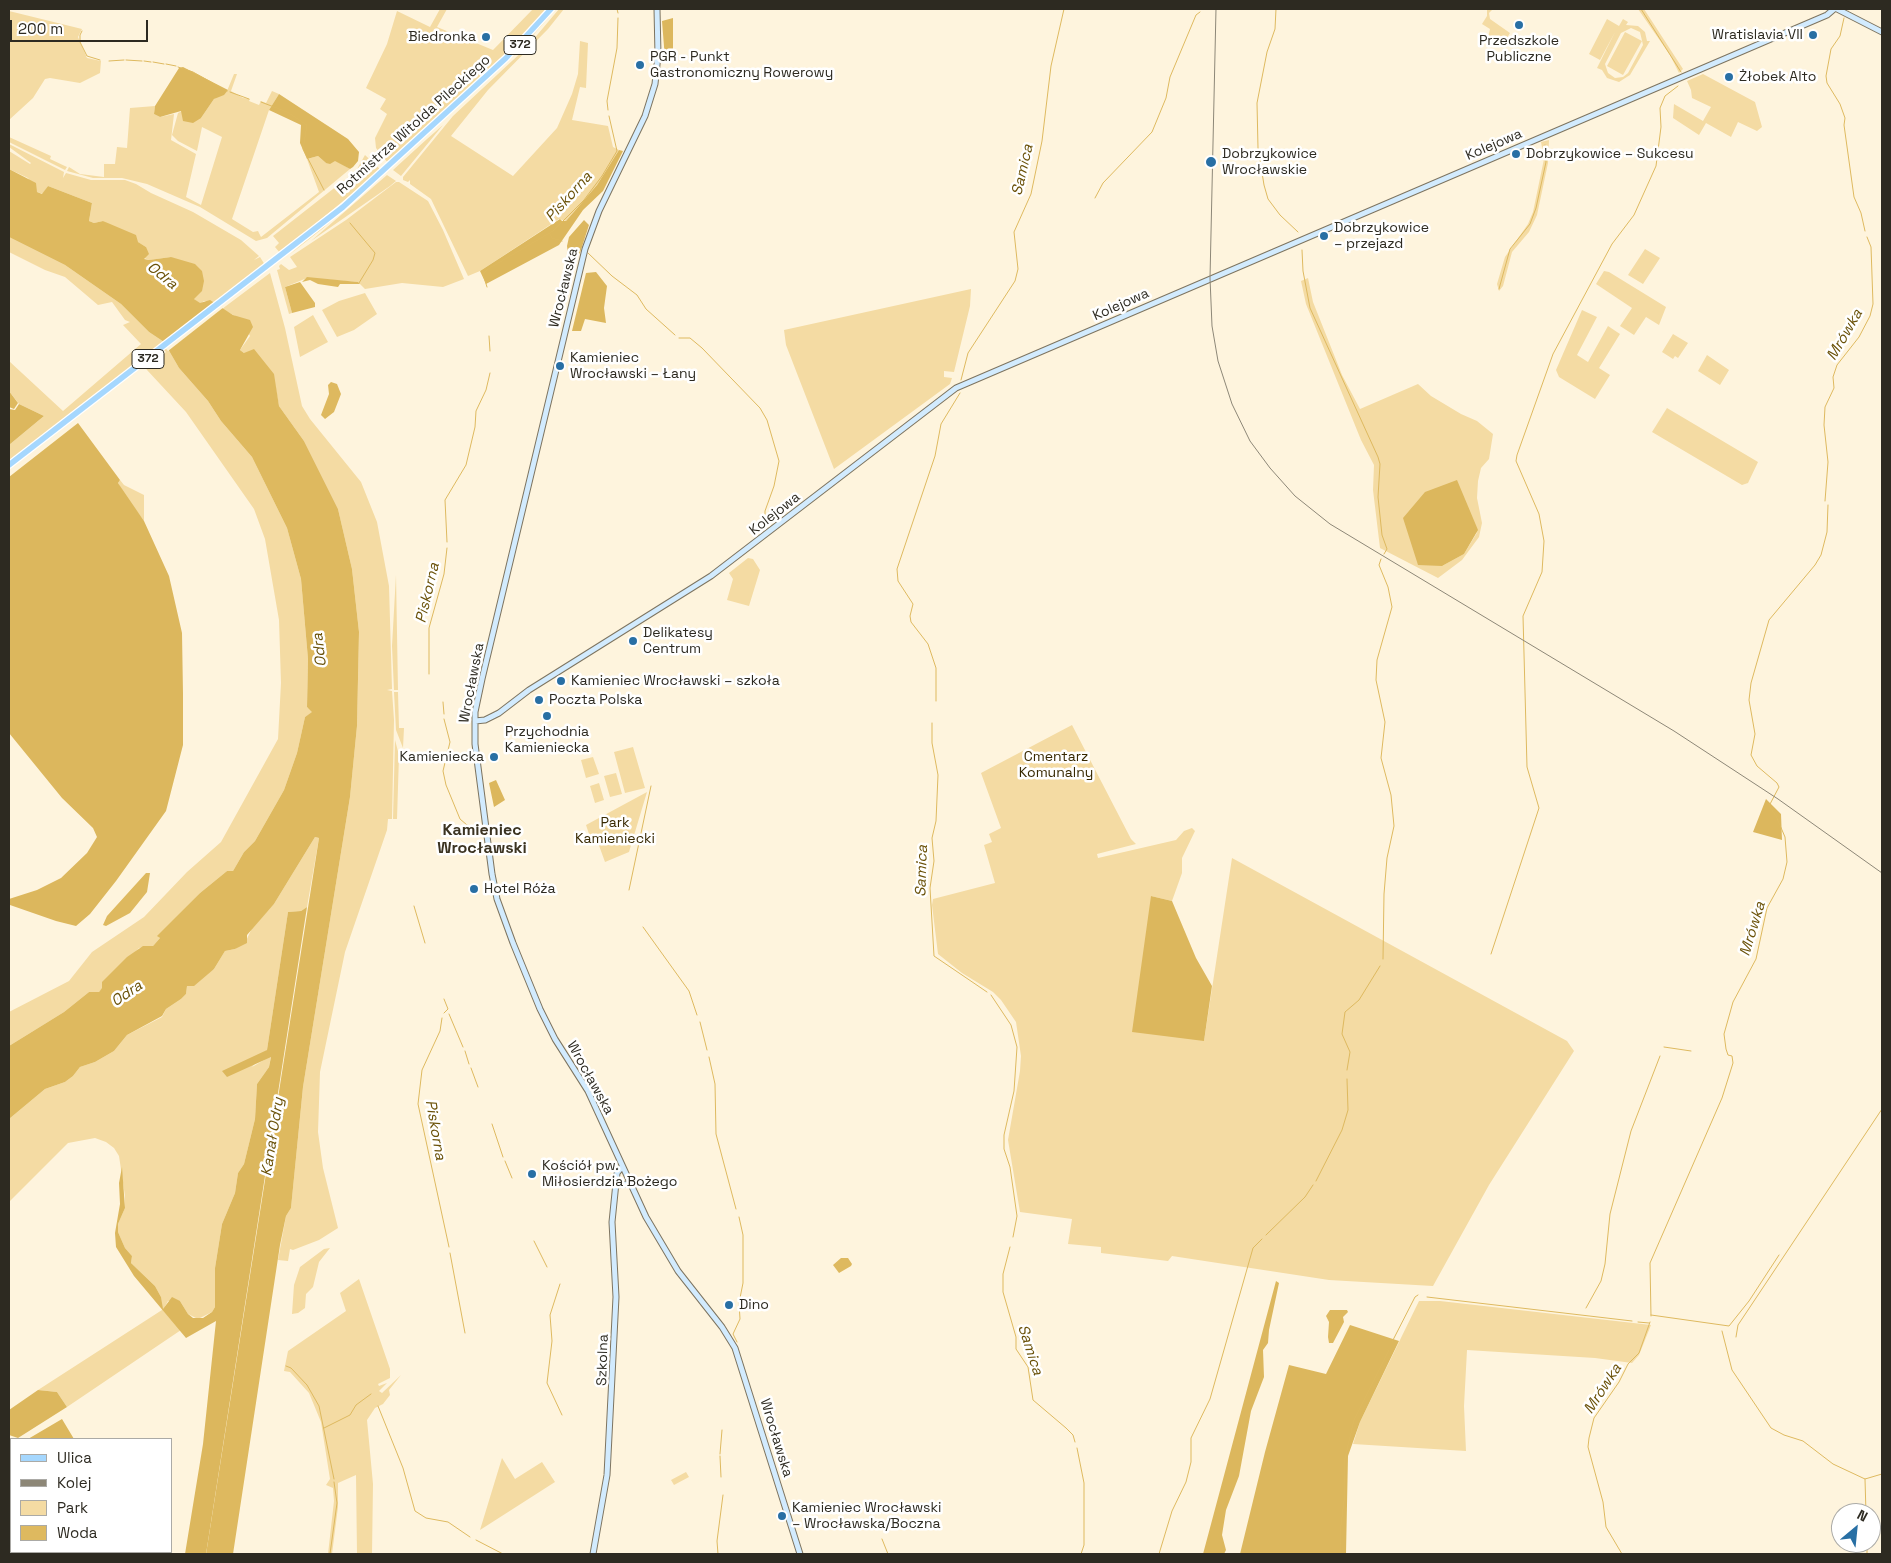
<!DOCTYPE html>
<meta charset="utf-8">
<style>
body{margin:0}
#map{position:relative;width:1891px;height:1563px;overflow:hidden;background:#fef4dd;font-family:"Space Grotesk",sans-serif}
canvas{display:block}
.frame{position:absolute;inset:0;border:10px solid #2d2a21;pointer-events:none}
.legend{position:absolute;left:10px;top:1438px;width:162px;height:115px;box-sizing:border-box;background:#fff;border:1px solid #abaaa6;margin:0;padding:6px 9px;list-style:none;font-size:15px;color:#2d2a21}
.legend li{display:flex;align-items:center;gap:10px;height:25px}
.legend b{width:25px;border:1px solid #abaaa6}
.north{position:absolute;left:1831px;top:1503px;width:50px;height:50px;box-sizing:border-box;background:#fff;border:1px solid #abaaa6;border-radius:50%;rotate:28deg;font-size:14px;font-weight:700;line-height:20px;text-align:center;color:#2d2a21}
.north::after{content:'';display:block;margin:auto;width:18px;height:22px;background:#286fa4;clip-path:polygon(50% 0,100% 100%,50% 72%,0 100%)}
.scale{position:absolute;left:10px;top:20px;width:138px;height:22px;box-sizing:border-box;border:2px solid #2d2a21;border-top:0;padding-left:6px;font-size:15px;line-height:18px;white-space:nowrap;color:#2d2a21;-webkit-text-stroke:4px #fff;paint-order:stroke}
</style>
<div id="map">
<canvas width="1891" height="1563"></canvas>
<div class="frame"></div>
<ul class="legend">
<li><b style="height:6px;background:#a5d7fe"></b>Ulica</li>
<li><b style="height:6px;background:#8d8777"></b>Kolej</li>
<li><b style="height:14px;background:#f4dba3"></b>Park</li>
<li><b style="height:14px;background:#deb95f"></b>Woda</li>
</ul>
<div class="north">N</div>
<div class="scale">200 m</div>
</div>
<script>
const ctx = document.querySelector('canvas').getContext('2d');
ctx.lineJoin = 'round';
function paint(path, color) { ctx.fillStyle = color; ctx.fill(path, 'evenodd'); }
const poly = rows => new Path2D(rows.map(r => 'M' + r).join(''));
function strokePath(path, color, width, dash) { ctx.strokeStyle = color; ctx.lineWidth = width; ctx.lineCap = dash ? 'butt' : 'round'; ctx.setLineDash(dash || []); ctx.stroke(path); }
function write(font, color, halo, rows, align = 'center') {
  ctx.font = font + ' "Space Grotesk",sans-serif'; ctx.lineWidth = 5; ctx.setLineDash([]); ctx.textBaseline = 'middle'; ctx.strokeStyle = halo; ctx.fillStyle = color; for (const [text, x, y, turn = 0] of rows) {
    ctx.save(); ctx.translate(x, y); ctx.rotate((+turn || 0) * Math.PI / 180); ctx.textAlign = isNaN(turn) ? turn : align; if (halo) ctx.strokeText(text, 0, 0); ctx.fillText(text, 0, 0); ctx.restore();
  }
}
paint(poly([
 [440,9,447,9,437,27,493,50,533,9,548,9,518,43,388,163,376,148,375,138,387,114,380,109,386,99,366,88,387,44,397,11,430,27],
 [554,9,549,17,519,51,392,167,518,50],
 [559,9,564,9,548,29,488,90,451,136,513,176,557,128,572,94,578,74,580,41,588,43,586,88,580,87,572,120,608,126,613,147,619,150,597,185,566,221,559,219,480,271,468,276,431,199,410,184,410,180,408,182,403,180,403,177,453,116,527,47],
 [1487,9,1493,9,1489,13,1490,19,1510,33,1507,38,1509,45,1497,46,1487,42,1490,29,1482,24,1487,16],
 [1638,9,1644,9,1683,69,1679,73,1670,55],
 [9,11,82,29,78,37,87,58,101,61,100,73,80,83,50,78,45,79,33,98,9,120],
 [1607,19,1619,26,1623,19,1628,22,1626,25,1638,26,1645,32,1647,41,1650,41,1630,75,1619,82,1607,78,1602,70,1597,68,1615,32,1600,60,1589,54],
 [1631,28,1640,32,1643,45,1628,73,1623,77,1615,78,1608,73,1605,64,1621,33],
 [1625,32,1642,41,1623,75,1607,66],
 [234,74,237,74,231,91,243,98,250,99,249,101,259,105,261,101,266,103,272,91,279,94,269,110,232,219,253,232,258,231,261,237,319,192,307,159,318,156,326,163,335,160,350,169,267,238,256,241,200,207,147,184,122,178,93,178,67,171,69,167,80,174,104,177,104,164,115,164,117,147,127,148,130,108,155,106,154,114,160,117,174,114,171,140,196,154,186,197,201,205,222,137,202,127,197,151,178,141,172,135,178,113,182,111,201,118,214,99,227,91],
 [1703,74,1755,102,1762,127,1757,131,1738,122,1731,137,1706,123,1699,135,1673,118,1674,104,1703,121,1711,107,1692,98,1691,90,1687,81],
 [443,125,401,176,393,170,427,139],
 [9,137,51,156,50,159,67,167,65,170,9,142],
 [1549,140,1548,163,1537,215,1529,232,1512,252,1503,286,1499,291,1497,284,1505,257,1528,224,1533,212,1544,159,1541,142],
 [9,144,64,172,63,178,66,173,91,180,125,180,136,184,151,193,193,212,241,240,259,256,254,260,260,257,265,265,214,303,204,301,200,304,194,299,171,257,149,260,144,258,146,247,103,221,94,223,89,221,92,203,48,186,43,194,37,192,28,178,9,169,9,151,30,164,31,163,9,147],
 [365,155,381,170,280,253,275,247,279,243,273,236,356,171],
 [385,174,322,229,289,255],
 [387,175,396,181,390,186,311,241],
 [396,182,399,182,428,201,443,230,464,279,443,287,402,283,365,289,358,282,307,278,285,287,292,313,289,314,277,270,280,269,279,266,281,264,289,270,297,267,290,257,346,220],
 [9,237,65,265,121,304,149,332,164,342,179,368,208,401,221,421,252,457,287,528,301,579,308,659,307,707,313,712,305,717,297,753,284,790,255,841,244,852,233,871,227,871,200,893,158,936,160,938,153,946,139,948,99,992,89,992,64,1012,9,1046,9,1012,69,981,92,952,144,917,187,872,221,842,278,739,281,683,279,620,265,539,254,509,186,412,147,370,146,368,166,352,160,346,9,461,9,445,44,416,19,404,9,391,9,361,63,411,141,344,123,325,130,322,125,320,112,302,98,305,65,277,45,270,9,252],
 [1645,249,1660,258,1643,284,1628,275],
 [1604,271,1609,272,1666,307,1659,325,1646,317,1634,335,1620,326,1632,308,1596,284],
 [270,273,285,328,302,406,310,419,361,482,377,522,389,586,392,689,387,690,392,691,394,720,392,819,388,819,387,830,345,952,320,1072,318,1132,323,1168,338,1228,319,1240,293,1250,290,1249,288,1261,278,1260,286,1216,291,1208,303,1087,350,797,357,726,359,632,352,569,338,509,304,441,279,406,273,374,240,350,250,336,241,319,222,309],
 [1308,278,1313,302,1342,375,1360,409,1418,384,1431,396,1461,414,1477,421,1493,434,1489,459,1481,468,1478,481,1477,498,1482,523,1479,537,1462,560,1438,578,1380,548,1373,490,1374,465,1361,440,1306,304,1301,281],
 [1478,531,1464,554,1442,566],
 [971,289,970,306,954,372,944,371,944,377,952,378,950,384,834,469,786,345,784,330],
 [365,293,377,314,354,330,337,337,322,310,339,301],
 [1582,310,1597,317,1577,355,1588,362,1608,326,1620,334,1599,368,1610,375,1595,399,1559,377,1556,370],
 [313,315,328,342,300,357,294,327],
 [1673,334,1688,343,1678,358,1675,356,1673,359,1662,352],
 [1707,355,1729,370,1720,385,1698,371],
 [1667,408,1758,462,1748,483,1742,485,1652,432],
 [120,480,124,485,144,495,144,521,124,494,118,483],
 [748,558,753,559,760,570,749,606,727,600,733,579,729,573],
 [396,575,398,690,394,690,392,646],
 [394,692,398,692,399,728,404,728,403,748,396,730],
 [1072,725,1131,839,1136,844,1097,854,1098,858,1176,840,1184,831,1192,828,1195,831,1182,858,1182,873,1172,901,1151,896,1204,1041,1232,858,1567,1041,1574,1051,1489,1185,1433,1286,1329,1280,1172,1256,1168,1261,1101,1253,1101,1247,1068,1244,1072,1219,1020,1212,1008,1140,1020,1071,1021,1056,1016,1022,1001,1000,993,992,962,973,938,954,932,905,933,899,995,883,984,845,992,842,989,834,1001,828,981,773],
 [395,740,399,755,397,819,393,819],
 [633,747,645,788,625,793,614,752],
 [593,757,599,774,586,778,581,760],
 [616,773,622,794,610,797,604,776],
 [599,783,604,800,595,803,590,786],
 [647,792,629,852,605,862,597,840,591,840,586,825],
 [315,837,319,838,307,907,301,911,288,912,267,1050,252,1067,271,1056,269,1067,257,1084,255,1119,244,1164,238,1173,235,1193,222,1224,215,1268,215,1307,212,1312,198,1319,188,1314,180,1301,168,1301,163,1310,181,1330,67,1407,57,1392,38,1390,162,1310,161,1297,155,1286,131,1263,132,1256,125,1248,118,1232,118,1224,125,1208,125,1196,119,1156,114,1148,106,1142,95,1138,68,1143,9,1202,9,1119,45,1089,65,1082,73,1076,80,1067,95,1062,114,1051,127,1035,162,1017,166,1009,181,999,186,994,187,986,214,969,225,951,235,949,246,941,252,928,274,904],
 [330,1248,319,1262,313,1287,306,1294,305,1308,298,1313,292,1314,294,1285,300,1267,324,1249],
 [359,1279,390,1369,390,1378,378,1384,379,1386,387,1383,379,1391,382,1393,401,1375,389,1390,390,1395,383,1404,375,1408,367,1420,373,1484,372,1554,357,1554,356,1475,338,1483,338,1507,332,1554,328,1554,334,1501,333,1488,326,1485,330,1479,321,1422,309,1393,290,1372,284,1371,288,1351,346,1311,340,1293],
 [1419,1301,1440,1301,1651,1325,1639,1355,1632,1363,1595,1358,1467,1350,1464,1406,1466,1451,1353,1444,1360,1422],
 [502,1458,515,1479,542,1462,555,1482,480,1530],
 [686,1472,689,1477,674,1485,671,1480]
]), '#f4dba3');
paint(poly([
 [673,18,673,58,665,59,662,21],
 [183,67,228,90,224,95,214,99,201,118,193,123,183,121,181,111,160,117,154,114,155,106,179,68],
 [279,94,348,139,359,152,358,161,353,167,350,169,335,161,330,164,326,163,318,156,307,159,300,143,301,125,269,110],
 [619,150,623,151,603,191,583,210,559,245,486,284,480,271,560,219,562,221,566,221,597,185],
 [584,220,589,225,580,253,577,255,568,254,567,246,569,237],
 [596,272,607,286,604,308,606,323,585,319,581,331,572,331,586,273],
 [19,404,44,416,9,445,9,409,15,410],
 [78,423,120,480,118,483,144,521,169,576,182,633,183,694,183,745,166,811,116,881,90,914,76,926,56,921,10,905,9,899,37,890,61,878,87,853,97,837,93,828,62,798,9,733,9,477],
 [1457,480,1478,530,1464,554,1442,566,1418,565,1403,518,1425,492],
 [496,780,505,800,494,807,489,783],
 [1766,799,1781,814,1782,840,1753,832],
 [1151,896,1172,901,1196,958,1212,986,1204,1041,1132,1032],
 [307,907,206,1554,185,1554,203,1444,216,1321,186,1338,134,1276,116,1247,115,1233,120,1204,119,1183,122,1167,125,1208,118,1224,118,1232,125,1248,132,1256,131,1263,155,1286,161,1297,163,1309,172,1297,180,1301,188,1314,193,1318,203,1318,212,1312,215,1307,215,1268,222,1224,235,1193,238,1173,244,1164,255,1119,257,1084,269,1067,271,1057,227,1077,222,1071,267,1050,288,912,301,911],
 [1276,1281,1279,1283,1269,1330,1268,1343,1263,1350,1264,1377,1251,1411,1239,1476,1226,1510,1222,1535,1226,1550,1224,1554,1203,1554],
 [1350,1325,1399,1341,1360,1422,1348,1456,1346,1554,1240,1554,1265,1452,1289,1365,1326,1374],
 [38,1390,57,1392,67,1407,18,1438,9,1435,9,1410],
 [62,1419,74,1439,28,1439]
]), '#dcb75d');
paint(poly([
 [9,169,36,183,37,192,42,194,48,186,92,203,89,221,94,223,103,221,136,235,138,242,146,247,149,254,144,259,149,260,171,257,195,264,202,271,204,281,202,291,194,299,200,303,210,300,233,315,250,320,253,327,240,350,244,353,254,349,274,374,279,406,304,441,338,509,352,569,359,632,357,726,350,797,303,1087,291,1208,286,1216,280,1245,233,1554,206,1554,319,838,315,837,274,904,247,935,247,943,235,949,225,951,214,969,194,986,187,986,186,994,181,999,166,1009,162,1016,127,1035,114,1051,95,1062,80,1067,73,1076,65,1082,45,1089,9,1119,9,1046,64,1012,89,992,99,992,102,988,102,982,127,957,143,946,153,946,160,938,157,936,200,893,227,871,233,871,244,852,255,841,284,790,297,753,305,717,312,712,307,707,308,659,301,579,287,528,252,457,221,421,208,401,179,368,164,342,149,332,121,304,65,265,9,237],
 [307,277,358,282,360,284,340,284,338,287,318,284,310,280,302,282],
 [300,282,315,303,315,307,292,313,285,287],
 [331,382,337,384,341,394,334,412,325,419,321,415,329,394,328,385],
 [9,391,18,403,14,409,9,407],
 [146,873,150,873,147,892,130,913,106,926,103,925,107,916],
 [841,1258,848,1258,852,1264,851,1266,839,1273,833,1265],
 [1330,1310,1347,1310,1348,1312,1343,1317,1344,1322,1333,1343,1329,1343,1328,1337,1329,1322,1326,1316]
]), '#deb95f');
paint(poly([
 [216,302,224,307,168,351,162,344]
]), '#fef4dd');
strokePath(poly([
 [617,9,618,13],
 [1276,9,1275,29,1267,52,1257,103,1258,148,1264,185,1268,199,1280,215,1298,232],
 [1641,9,1681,72],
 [1847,9,1848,10],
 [1844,18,1840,36,1831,49,1826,76,1827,83,1840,104,1845,118,1844,125,1854,197,1861,213,1865,231],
 [82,31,80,35,80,42,87,56,100,60],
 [126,60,142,61],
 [109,61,124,60],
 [144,61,151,62],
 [153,62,164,64],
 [166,64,176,66],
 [178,67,193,72,227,91],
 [230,92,249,99],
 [261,102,287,112,307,125,303,149,324,190],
 [608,110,607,101,617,48,618,18],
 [1095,198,1103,183,1152,132,1166,98,1170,77,1196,15,1200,12],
 [350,223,375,253,373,260,359,283],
 [550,234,552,238,562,241],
 [569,244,580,248],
 [1302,250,1303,271,1310,308,1378,457,1380,464,1378,497,1382,535,1387,549,1384,554],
 [588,253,612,276,637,295,646,309,675,335],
 [487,287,483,274,488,269,553,231,584,200,602,176,617,151,609,116],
 [1499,289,1510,249,1530,224,1536,208,1546,162,1545,145],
 [489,336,490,351],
 [679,338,690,338,702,348,760,408,767,420,779,461,774,486,765,511,765,521],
 [961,380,968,353,1015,281,1018,269,1014,232,1031,194,1042,141,1051,66,1064,9],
 [1825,501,1828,462,1824,425,1825,407,1834,388,1833,377,1837,365,1859,337,1870,316,1873,304,1871,247,1867,237],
 [447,542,445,500,466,465,475,427,476,411,486,390,490,373],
 [1381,559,1379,565,1388,587,1392,607,1377,660,1376,680,1385,722,1381,758,1391,795,1394,826,1387,858,1384,894,1383,959],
 [429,674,429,628,444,574,447,548],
 [936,701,936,668,928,644,911,622,910,616,913,604,898,581,897,569,935,456,941,424,960,393],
 [443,702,444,714],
 [444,719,450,742,443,771,446,785,460,819,467,825,480,829],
 [932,723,932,743,938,775,936,821,932,838,934,861,930,888,934,956,987,992],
 [629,890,651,786],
 [414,906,425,943],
 [643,927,689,991,697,1015],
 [1491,954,1539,808,1527,767,1523,616,1542,572,1544,541,1539,514,1516,461,1517,455,1553,354,1612,244,1634,215,1656,166,1661,127,1660,108,1665,96,1678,86],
 [991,995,1011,1025,1017,1047,1014,1091,1004,1135,1004,1149,1010,1167,1017,1216,1013,1237],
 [444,999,448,1009,444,1013],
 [449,1014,463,1047],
 [442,1018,440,1031,422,1070,418,1104,449,1247],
 [700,1022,707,1050],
 [1664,1047,1691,1051],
 [465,1051,469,1064],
 [709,1057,715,1084,716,1134,736,1209],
 [471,1068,478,1087],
 [1347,1070,1350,1052,1342,1034,1345,1012,1359,1000,1380,966],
 [492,1124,503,1157],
 [505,1161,512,1178],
 [1316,1181,1342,1130,1348,1110,1347,1079],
 [1266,1235,1305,1197,1313,1185],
 [534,1241,547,1267],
 [1010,1247,1003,1274,1003,1292,1016,1337,1016,1349,1028,1367,1033,1400,1066,1428,1073,1435,1075,1442],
 [450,1253,465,1333],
 [560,1284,550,1315,552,1341,547,1383,562,1415],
 [1427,1297,1632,1321],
 [1586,1308,1601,1281,1605,1264,1610,1214,1631,1131,1660,1056],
 [1651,1315,1729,1326,1749,1301,1779,1255],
 [1651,1316,1650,1263,1722,1098,1733,1063,1732,1056,1728,1055,1726,1049,1724,1034,1733,1002,1756,959,1767,908,1783,879,1787,862,1785,837,1776,816,1769,806,1779,787,1777,783,1757,766,1751,755,1755,734,1749,700,1751,683,1769,620,1815,565,1821,555,1827,532,1828,505],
 [1638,1322,1649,1323],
 [1722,1331,1732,1370,1771,1428,1784,1435,1803,1441,1833,1464,1865,1479,1882,1474],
 [1736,1337,1738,1325,1882,1109],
 [737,1342,733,1334,740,1319,739,1303,743,1283,743,1235,739,1217],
 [1392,1342,1415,1297,1418,1295],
 [286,1366,291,1368,307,1385,319,1406,334,1479],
 [378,1406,403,1468,415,1511,426,1518,448,1522,470,1537],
 [324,1428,350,1415,356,1405,371,1394],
 [1077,1448,1084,1483,1084,1545,1081,1554],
 [720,1454,722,1430],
 [720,1456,721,1477],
 [1865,1479,1866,1513],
 [882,1539,888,1554],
 [476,1540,503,1554],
 [1867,1543,1867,1554],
 [330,1554,337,1503,334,1482],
 [718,1554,717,1541,723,1495],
 [1159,1554,1172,1511,1186,1482,1191,1462,1191,1438,1210,1399,1253,1248,1262,1239],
 [1341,1554,1340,1533,1344,1501,1345,1458,1354,1420,1389,1350],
 [1622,1554,1606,1527,1603,1502,1588,1447,1589,1438,1594,1418,1619,1382,1628,1364,1639,1353,1650,1322]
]), '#deb95f', 1);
const secondary = poly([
 [657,9,658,55,655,84,645,116,599,211,585,249,482,679,475,712,475,744,492,874,497,899,513,943,540,1009,555,1039,588,1091,646,1217,678,1271,722,1327,735,1348,800,1554],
 [1837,9,1882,32],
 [475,721,485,720,499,713,529,690,711,576,956,388,1827,15,1834,9],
 [615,1185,629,1184],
 [593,1554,607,1475,616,1297,612,1222,617,1173,622,1167]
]);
const primary = poly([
 [9,465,343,207,506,58,551,9]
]);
strokePath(secondary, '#7d7460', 7);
strokePath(primary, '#fff', 8);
strokePath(secondary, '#d2ebfe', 5);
strokePath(primary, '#a5d7fe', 5.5);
strokePath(poly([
 [1216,9,1210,278,1212,326,1218,361,1232,404,1250,441,1270,468,1295,496,1330,524,1674,731,1778,799,1882,873]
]), '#8d8777', 1);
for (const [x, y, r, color] of [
 [1519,25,5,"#286fa4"],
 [1813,35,5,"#286fa4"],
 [486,37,5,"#286fa4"],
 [640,65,5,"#286fa4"],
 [1729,77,5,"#286fa4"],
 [1516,154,5,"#286fa4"],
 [1211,162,6,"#286fa4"],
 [1324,236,5,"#286fa4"],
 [560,366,5,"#286fa4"],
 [633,641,5,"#286fa4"],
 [561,681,5,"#286fa4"],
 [539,700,5,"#286fa4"],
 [547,716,5,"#286fa4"],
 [494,757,5,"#286fa4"],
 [474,889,5,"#286fa4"],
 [532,1174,5,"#286fa4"],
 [729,1305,5,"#286fa4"],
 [782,1516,5,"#286fa4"]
]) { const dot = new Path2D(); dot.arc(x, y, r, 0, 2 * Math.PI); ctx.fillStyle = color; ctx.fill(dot); strokePath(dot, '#fff', 2); }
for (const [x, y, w] of [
 [520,45,32],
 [148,359,32]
]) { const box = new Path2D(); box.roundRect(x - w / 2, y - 9.5, w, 19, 4); ctx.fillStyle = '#fff'; ctx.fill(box); strokePath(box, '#2d2a21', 1); }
write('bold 12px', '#2d2a21', null, [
 ["372",520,45],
 ["372",148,359]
]);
write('14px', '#2d2a21', '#fff', [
 ["Wratislavia VII",1803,35,"right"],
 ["Biedronka",476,37,"right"],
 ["Przedszkole",1519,41,"center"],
 ["Publiczne",1519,57,"center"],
 ["PGR - Punkt",650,57],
 ["Gastronomiczny Rowerowy",650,73],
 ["Żłobek Alto",1739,77],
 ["Dobrzykowice",1222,154],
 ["Wrocławskie",1222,170],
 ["Dobrzykowice – Sukcesu",1526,154],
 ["Dobrzykowice",1334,228],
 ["– przejazd",1334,244],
 ["Kamieniec",570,358],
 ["Wrocławski – Łany",570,374],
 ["Delikatesy",643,633],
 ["Centrum",643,649],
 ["Kamieniec Wrocławski – szkoła",571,681],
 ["Poczta Polska",549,700],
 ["Przychodnia",547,732,"center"],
 ["Kamieniecka",547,748,"center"],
 ["Kamieniecka",484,757,"right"],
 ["Hotel Róża",484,889],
 ["Kościół pw.",542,1166],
 ["Miłosierdzia Bożego",542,1182],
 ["Dino",739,1305],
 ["Kamieniec Wrocławski",792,1508],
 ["– Wrocławska/Boczna",792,1524]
], 'left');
write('14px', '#2d2a21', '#fff', [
 ["Rotmistrza Witolda Pileckiego",414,125,-42],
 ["Kolejowa",1494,145,-23],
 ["Wrocławska",564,288,-76],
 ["Kolejowa",1121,305,-24],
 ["Kolejowa",775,514,-38],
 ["Wrocławska",472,683,-79],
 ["Wrocławska",590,1078,61],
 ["Szkolna",603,1360,-88],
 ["Wrocławska",776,1438,73]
]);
write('14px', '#372800', '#fff', [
 ["Cmentarz",1056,757],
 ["Komunalny",1056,773],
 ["Park",615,823],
 ["Kamieniecki",615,839]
]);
write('italic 15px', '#6a5108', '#fff', [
 ["Samica",1023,170,-77],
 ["Piskorna",569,197,-48],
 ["Odra",162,276,39],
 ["Mrówka",1845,335,-60],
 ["Piskorna",428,593,-77],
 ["Odra",320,650,-97],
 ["Samica",922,871,-88],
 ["Mrówka",1753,929,-73],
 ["Odra",127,994,-34],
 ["Piskorna",435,1130,80],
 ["Kanał Odry",273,1137,-81],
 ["Samica",1030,1350,72],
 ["Mrówka",1603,1389,-57]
]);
write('bold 16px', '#3b3321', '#fff', [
 ["Kamieniec",482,831],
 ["Wrocławski",482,849]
]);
</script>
